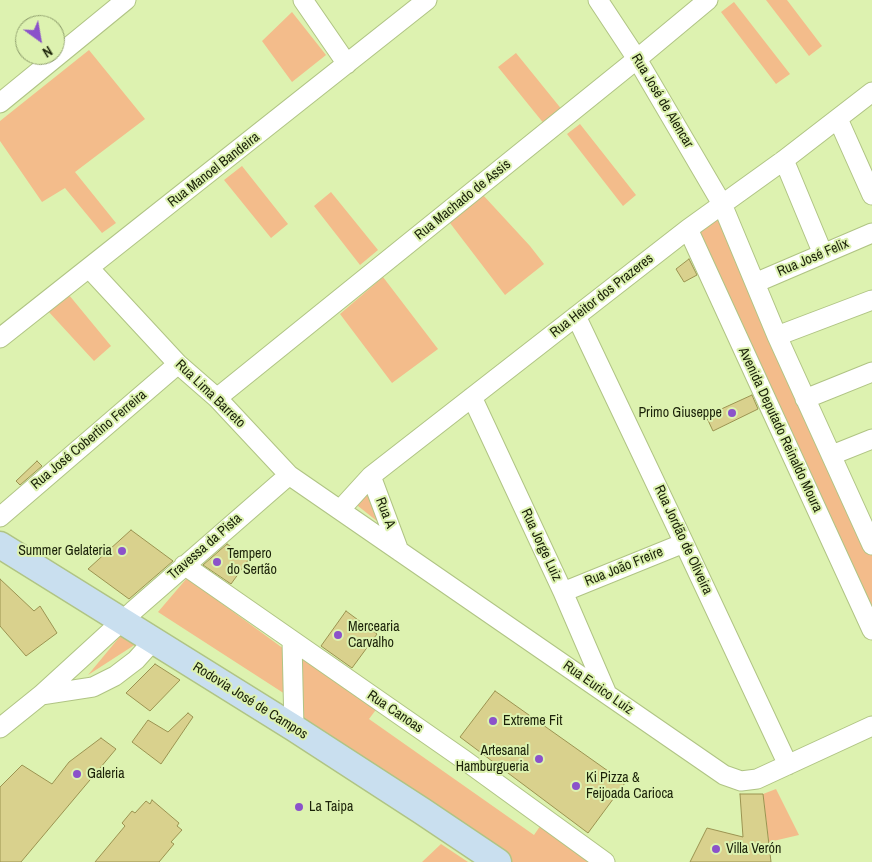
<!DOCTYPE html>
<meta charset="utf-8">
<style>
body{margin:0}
#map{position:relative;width:872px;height:862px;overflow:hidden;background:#ddf2b0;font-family:"Archivo Narrow",sans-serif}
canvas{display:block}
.north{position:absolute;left:15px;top:15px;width:50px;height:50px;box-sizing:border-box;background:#ddf2b0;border:1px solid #8f9f6d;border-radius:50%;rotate:148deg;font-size:14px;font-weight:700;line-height:20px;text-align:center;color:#1b2209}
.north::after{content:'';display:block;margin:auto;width:18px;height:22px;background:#8b52ca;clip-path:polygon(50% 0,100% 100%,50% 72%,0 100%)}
</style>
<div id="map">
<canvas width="872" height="862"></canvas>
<div class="north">N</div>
</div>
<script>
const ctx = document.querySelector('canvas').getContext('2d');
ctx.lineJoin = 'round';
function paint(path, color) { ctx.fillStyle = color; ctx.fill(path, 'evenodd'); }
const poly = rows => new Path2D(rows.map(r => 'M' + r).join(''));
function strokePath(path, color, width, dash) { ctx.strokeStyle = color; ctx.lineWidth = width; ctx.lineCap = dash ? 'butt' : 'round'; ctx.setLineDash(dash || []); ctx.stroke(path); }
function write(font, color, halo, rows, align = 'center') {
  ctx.font = font + ' "Archivo Narrow",sans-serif'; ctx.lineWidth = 4; ctx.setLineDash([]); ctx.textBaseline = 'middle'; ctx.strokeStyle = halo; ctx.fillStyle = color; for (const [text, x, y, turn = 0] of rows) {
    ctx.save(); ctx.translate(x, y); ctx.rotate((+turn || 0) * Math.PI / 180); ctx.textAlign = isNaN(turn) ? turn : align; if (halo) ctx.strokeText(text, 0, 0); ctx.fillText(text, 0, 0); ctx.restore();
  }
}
paint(poly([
 [766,0,787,0,822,46,809,56],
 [734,2,790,74,776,84,721,12],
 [292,12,326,55,292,82,262,41],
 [89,50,145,119,75,172,116,223,102,233,65,188,42,202,0,141,0,121],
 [516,53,563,111,545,125,498,67],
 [580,124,636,195,623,206,567,134],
 [242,166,288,224,271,238,224,180],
 [331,192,378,250,360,265,314,206],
 [483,195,530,246,544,264,505,295,450,223],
 [722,204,872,547,872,630,688,229],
 [383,277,438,349,392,383,340,314],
 [69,295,111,346,94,361,48,311],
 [372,488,392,533,353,502],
 [187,578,284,649,285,694,158,612],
 [122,634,136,644,88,675],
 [292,641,381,703,369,719,534,835,545,819,602,862,498,862,294,728],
 [776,789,799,835,769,842,763,794],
 [441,844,468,862,422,862]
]), '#f3bc8b');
const building = poly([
 [689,259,697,275,684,282,676,269,689,259],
 [752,395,758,409,713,431,706,416,752,395],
 [37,461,42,466,20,485,16,481,37,461],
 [131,530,173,561,129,599,88,569,131,530],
 [227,544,249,559,231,584,203,565,227,544],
 [0,579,34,611,40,606,57,633,26,656,0,626,0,579],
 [346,611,377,634,352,668,321,646,346,611],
 [155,664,180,680,150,711,126,693,155,664],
 [495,691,625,783,588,833,460,737,495,691],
 [188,713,193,717,161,764,132,742,148,720,168,732,188,713],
 [101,738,116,749,21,862,0,862,0,787,22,765,52,784,69,762,101,738],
 [740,794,763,794,771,862,690,862,707,828,743,837,740,794],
 [152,800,179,823,177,826,182,830,171,842,174,844,159,862,95,862,125,826,122,823,132,811,135,813,146,801,150,804,152,800]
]);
paint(building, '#d9d18d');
strokePath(building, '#9b9351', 1);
const minor = poly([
 [303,0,347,64],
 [598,0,637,59,722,204,777,336,872,545],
 [0,103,126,0],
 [838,119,872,195],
 [784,160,823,254],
 [688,229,872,630],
 [89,268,178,364,217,398,289,475,724,775,741,781,757,779,872,726],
 [755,283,872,233],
 [576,316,684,543,788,765],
 [777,336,872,300],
 [0,338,427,0],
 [472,397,563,592,607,694],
 [217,398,637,59,708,0],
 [805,399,872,372],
 [832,455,872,439],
 [371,476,399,551],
 [340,510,371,476,688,229,784,160,872,92],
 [0,517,178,364],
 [184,565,463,759,605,862],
 [563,592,684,543],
 [292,641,294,728],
 [41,695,93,687,115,676,136,660,154,640],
 [0,728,41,695,133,611,289,475]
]);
const secondary = poly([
 [0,545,294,728,422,811,498,862]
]);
strokePath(minor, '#b0c484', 21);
strokePath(secondary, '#b0c484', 29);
strokePath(minor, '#fff', 19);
strokePath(secondary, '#c9dfef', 26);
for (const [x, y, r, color] of [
 [732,413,5,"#8b52ca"],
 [122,551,5,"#8b52ca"],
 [217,562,5,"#8b52ca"],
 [338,635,5,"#8b52ca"],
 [493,721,5,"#8b52ca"],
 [539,759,5,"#8b52ca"],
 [77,774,5,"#8b52ca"],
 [576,786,5,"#8b52ca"],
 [299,807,5,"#8b52ca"],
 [716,849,5,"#8b52ca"]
]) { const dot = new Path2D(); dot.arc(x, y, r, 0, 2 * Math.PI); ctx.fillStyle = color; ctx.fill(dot); strokePath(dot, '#ddf2b0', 2); }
write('14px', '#1b2209', '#ddf2b0', [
 ["Rua José de Alencar",662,101,59],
 ["Rua Manoel Bandeira",214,170,-38],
 ["Rua Machado de Assis",463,200,-39],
 ["Rua José Felix",813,258,-23],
 ["Rua Heitor dos Prazeres",602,296,-38],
 ["Rua Lima Barreto",210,394,44],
 ["Avenida Deputado Reinaldo Moura",780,430,65],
 ["Rua José Cobertino Ferreira",89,440,-40],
 ["Rua A",385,513,69],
 ["Rua Jordão de Oliveira",683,540,65],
 ["Rua Jorge Luiz",541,545,65],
 ["Travessa da Pista",205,547,-41],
 ["Rua João Freire",624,567,-22],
 ["Rua Eurico Luiz",598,688,35],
 ["Rodovia José de Campos",250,701,32],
 ["Rua Canoas",395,712,34]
]);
write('14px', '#1b2209', '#ddf2b0', [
 ["Primo Giuseppe",722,413,"right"],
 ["Summer Gelateria",112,551,"right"],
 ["Tempero",227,554],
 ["do Sertão",227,570],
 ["Mercearia",348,627],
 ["Carvalho",348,643],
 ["Extreme Fit",503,721],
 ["Artesanal",529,751,"right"],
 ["Hamburgueria",529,767,"right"],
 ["Galeria",87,774],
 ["Ki Pizza &",586,778],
 ["Feijoada Carioca",586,794],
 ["La Taipa",309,807],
 ["Villa Verón",726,849]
], 'left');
</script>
